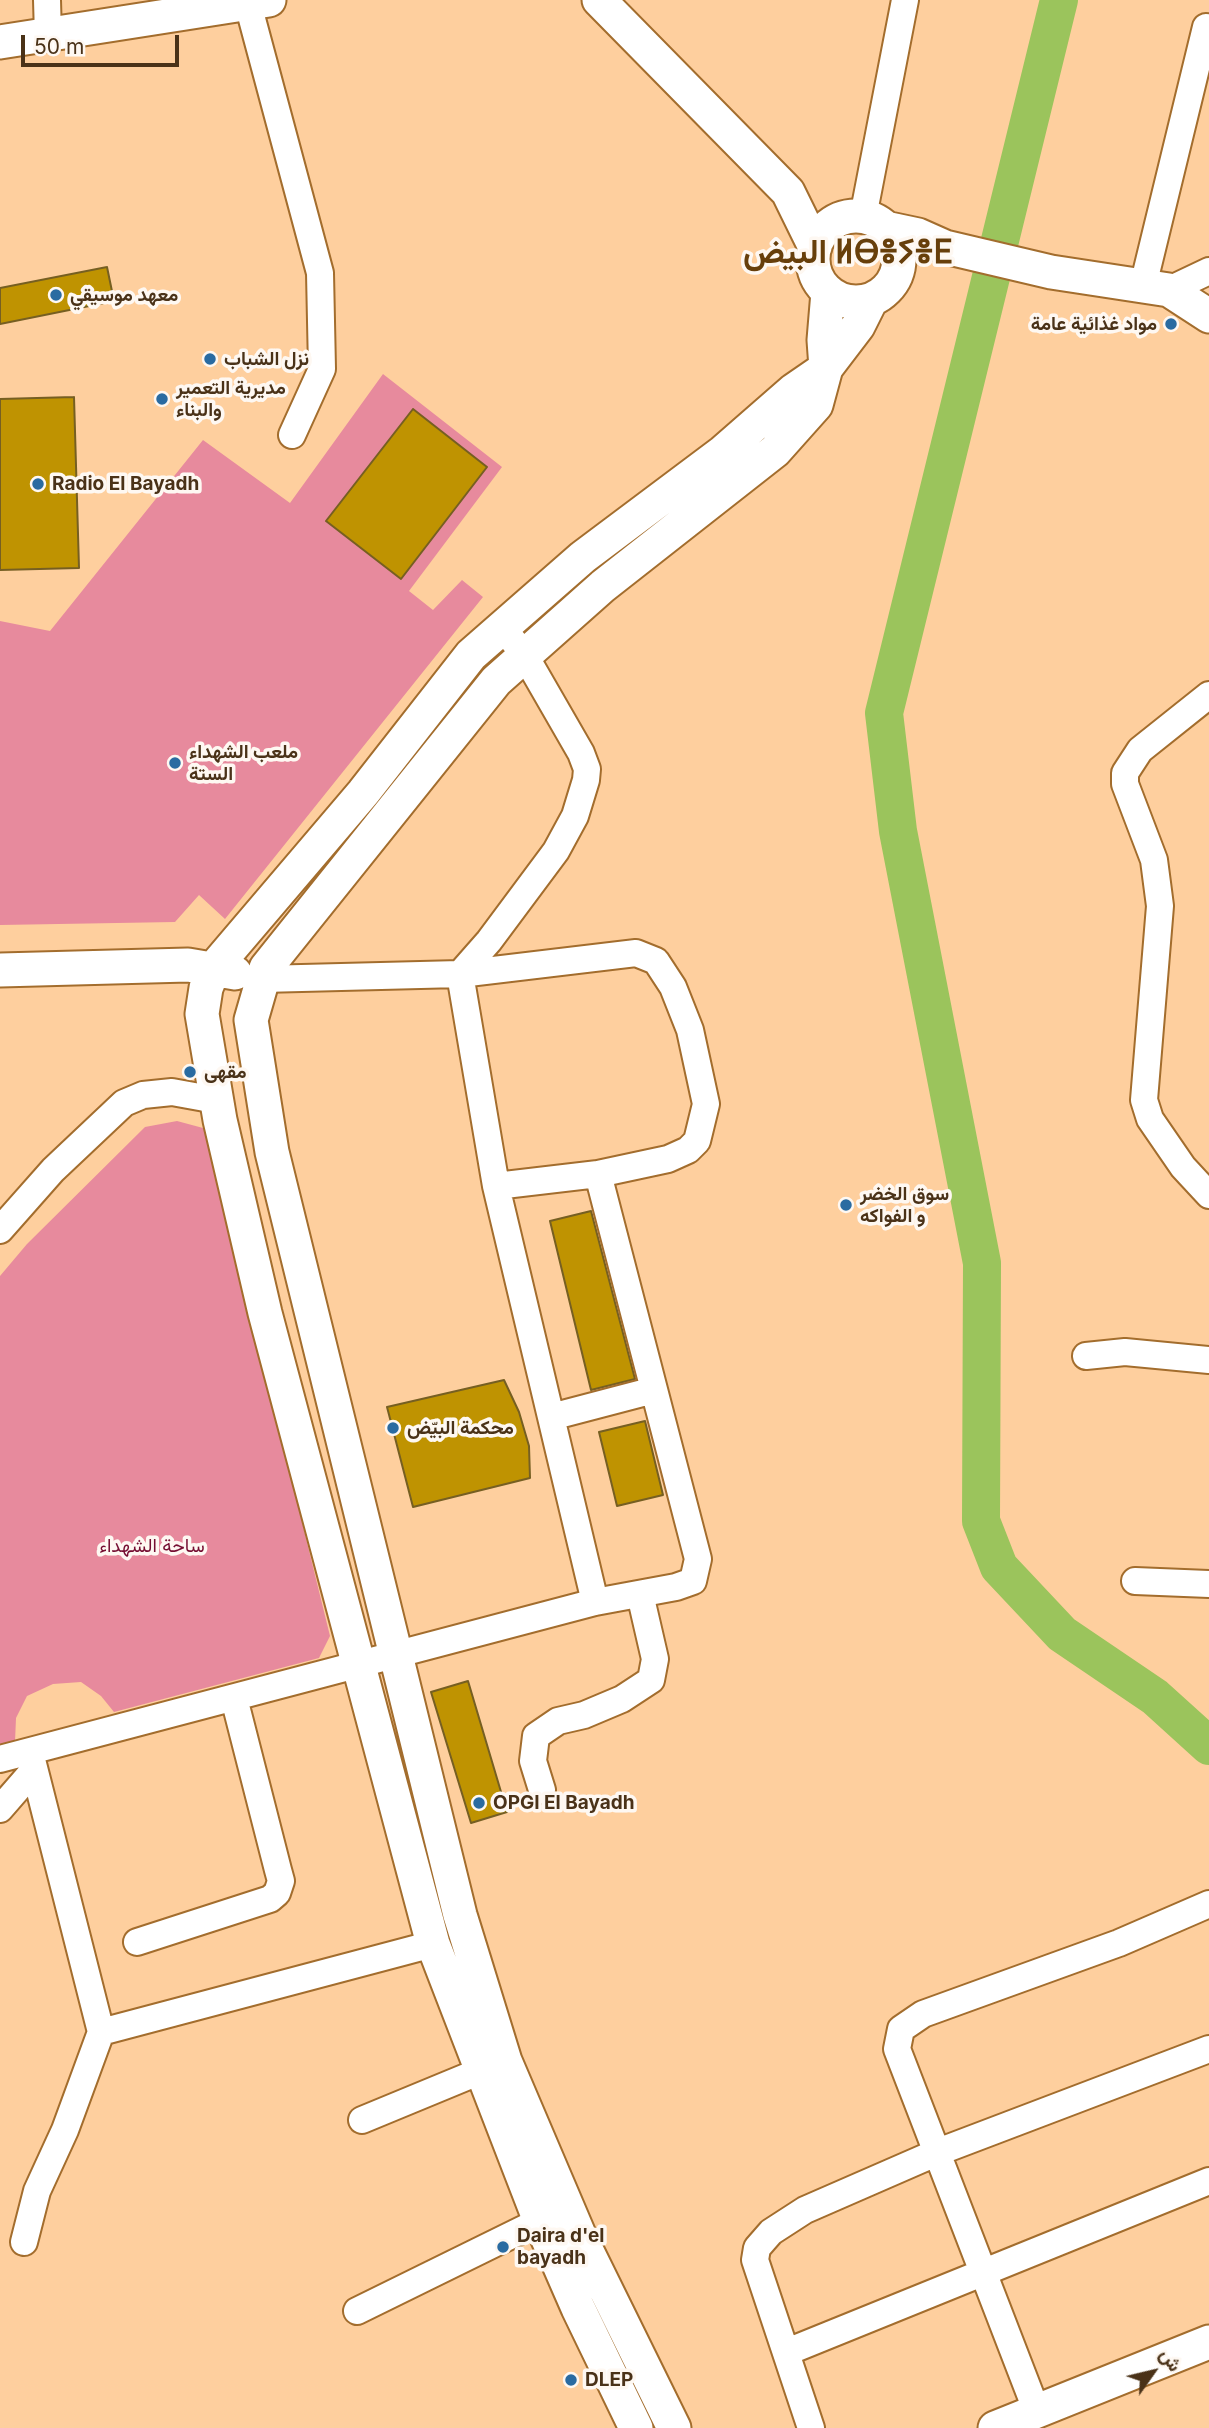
<!DOCTYPE html>
<meta charset="utf-8">
<style>
body{margin:0}
#map{position:relative;width:1209px;height:2428px;overflow:hidden;background:#fecf9e;font-family:Inter,Vazirmatn,sans-serif}
canvas{display:block}
.north{position:absolute;left:1118px;top:2337px;width:70px;height:70px;-webkit-text-stroke:5px #fef8f2;paint-order:stroke;rotate:56deg;font-size:19px;font-weight:700;line-height:28px;text-align:center;color:#4a3218}
.north::after{content:'';display:block;margin:auto;width:24px;height:32px;background:#4a3218;clip-path:polygon(50% 0,100% 100%,50% 72%,0 100%)}
.scale{position:absolute;left:21px;top:35px;width:158px;height:32px;box-sizing:border-box;border:4px solid #4a3218;border-top:0;padding-left:9px;font-size:21px;line-height:24px;white-space:nowrap;color:#4a3218;-webkit-text-stroke:5px #fef8f2;paint-order:stroke}
</style>
<div id="map">
<canvas width="1209" height="2428"></canvas>
<div class="north">ش</div>
<div class="scale">50 m</div>
</div>
<script>
const ctx = document.querySelector('canvas').getContext('2d');
ctx.lineJoin = 'round';
function paint(path, color) { ctx.fillStyle = color; ctx.fill(path, 'evenodd'); }
const poly = rows => new Path2D(rows.map(r => 'M' + r).join(''));
function strokePath(path, color, width, dash) { ctx.strokeStyle = color; ctx.lineWidth = width; ctx.lineCap = dash ? 'butt' : 'round'; ctx.setLineDash(dash || []); ctx.stroke(path); }
function write(font, color, halo, rows, align = 'center') {
  ctx.font = font + ' Inter,Vazirmatn,"Noto Sans Tifinagh",sans-serif'; ctx.lineWidth = 7; ctx.setLineDash([]); ctx.textBaseline = 'middle'; ctx.strokeStyle = halo; ctx.fillStyle = color; for (const [text, x, y, turn = 0] of rows) {
    ctx.save(); ctx.translate(x, y); ctx.rotate((+turn || 0) * Math.PI / 180); ctx.textAlign = isNaN(turn) ? turn : align; if (halo) ctx.strokeText(text, 0, 0); ctx.fillText(text, 0, 0); ctx.restore();
  }
}
paint(poly([
 [383,374,502,467,409,591,433,610,462,580,483,597,225,919,199,895,175,922,0,925,0,621,50,631,203,440,290,503],
 [177,1121,203,1128,219,1162,245,1290,330,1636,319,1658,114,1712,101,1696,81,1682,53,1684,27,1696,16,1718,15,1742,0,1745,0,1276,27,1244,145,1127]
]), '#e78a9d');
strokePath(poly([
 [1059,0,884,713,898,831,982,1263,981,1521,999,1567,1062,1634,1155,1697,1209,1746]
]), '#9bc45c', 38);
const building = poly([
 [107,267,114,301,0,324,0,288,107,267],
 [74,397,79,568,0,570,0,399,74,397],
 [413,409,487,467,401,579,326,521,413,409],
 [591,1211,635,1379,591,1390,550,1221,591,1211],
 [504,1380,519,1412,529,1446,530,1478,413,1507,387,1407,504,1380],
 [645,1421,663,1495,617,1506,599,1432,645,1421],
 [468,1681,507,1812,471,1823,431,1692,468,1681]
]);
paint(building, '#bf9301');
strokePath(building, '#765f22', 2);
const minor = poly([
 [47,0,48,36],
 [248,4,320,273,322,369,292,435],
 [863,217,905,0],
 [1143,286,1206,27],
 [1169,290,1209,271],
 [501,626,524,654,581,753,587,769,586,780,575,816,556,851,489,941,460,974,496,1186,595,1602],
 [1209,695,1140,750,1125,773,1125,784,1154,860,1160,906,1144,1100,1150,1119,1183,1167,1209,1195],
 [262,979,460,974,636,953,656,961,673,987,690,1030,706,1104,697,1141,688,1150,668,1159,598,1174,496,1186],
 [0,1230,53,1170,124,1103,143,1095,172,1092,216,1100],
 [1086,1356,1125,1352,1209,1360],
 [551,1417,654,1390],
 [1135,1581,1209,1584],
 [0,1759,595,1602,676,1587,693,1581,698,1559,598,1174],
 [542,1790,533,1761,536,1736,558,1721,584,1715,622,1699,651,1680,655,1659,640,1594],
 [0,1809,33,1771],
 [137,1942,270,1899,277,1893,281,1881,278,1870,234,1698],
 [101,2032,433,1944],
 [362,2120,500,2063],
 [24,2242,37,2191,65,2130,101,2032,30,1752],
 [357,2311,540,2221],
 [787,2352,1209,2181],
 [1037,2412,897,2049,901,2029,923,2014,1119,1943,1209,1904],
 [811,2428,755,2260,757,2248,771,2232,805,2210,938,2152,1209,2049]
]);
const major = poly([
 [599,0,788,192,815,247],
 [0,42,269,0],
 '813 259a43 43 0 1 1 86 0a43 43 0 1 1-86 0Z',
 [885,228,918,235,945,247,1051,272,1169,290,1209,316],
 [0,970,188,965,235,973],
 [636,2428,578,2308,540,2221,433,1944,265,1313,220,1120,202,1014,206,988,214,968,363,793,471,655,583,557,723,452,794,390,826,368,858,326,871,300],
 [674,2428,580,2237,505,2061,460,1915,272,1152,251,1020,266,968,496,681,603,586,775,451,816,405,826,368,824,340,828,292],
 [995,2428,1209,2342]
]);
strokePath(minor, '#a36d2d', 30);
strokePath(major, '#a36d2d', 37);
strokePath(minor, '#fff', 26);
strokePath(major, '#fff', 33);
for (const [x, y, r, color] of [
 [56,295,7,"#2a6ba1"],
 [1171,324,7,"#2a6ba1"],
 [210,359,7,"#2a6ba1"],
 [162,399,7,"#2a6ba1"],
 [38,484,7,"#2a6ba1"],
 [175,763,7,"#2a6ba1"],
 [190,1072,7,"#2a6ba1"],
 [846,1205,7,"#2a6ba1"],
 [393,1428,7,"#2a6ba1"],
 [479,1803,7,"#2a6ba1"],
 [503,2247,7,"#2a6ba1"],
 [571,2380,7,"#2a6ba1"]
]) { const dot = new Path2D(); dot.arc(x, y, r, 0, 2 * Math.PI); ctx.fillStyle = color; ctx.fill(dot); strokePath(dot, '#fef8f2', 2.5); }
write('bold 19px', '#4a3218', '#fef8f2', [
 ["معهد موسيقي",70,295],
 ["مواد غذائية عامة",1157,324,"right"],
 ["نزل الشباب",224,359],
 ["مديرية التعمير",176,388],
 ["والبناء",176,410],
 ["Radio El Bayadh",52,484],
 ["ملعب الشهداء",189,752],
 ["الستة",189,774],
 ["مقهى",204,1072],
 ["سوق الخضر",860,1194],
 ["و الفواكه",860,1216],
 ["محكمة البيّض",407,1428],
 ["OPGI El Bayadh",493,1803],
 ["Daira d'el",517,2236],
 ["bayadh",517,2258],
 ["DLEP",585,2380]
], 'left');
write('19px', '#750e32', '#fef8f2', [
 ["ساحة الشهداء",152,1546]
]);
write('bold 33px', '#673f0b', '#fef8f2', [
 ["البيض ⵍⴱⴻⵢⴻⴹ",848,253]
]);
</script>
